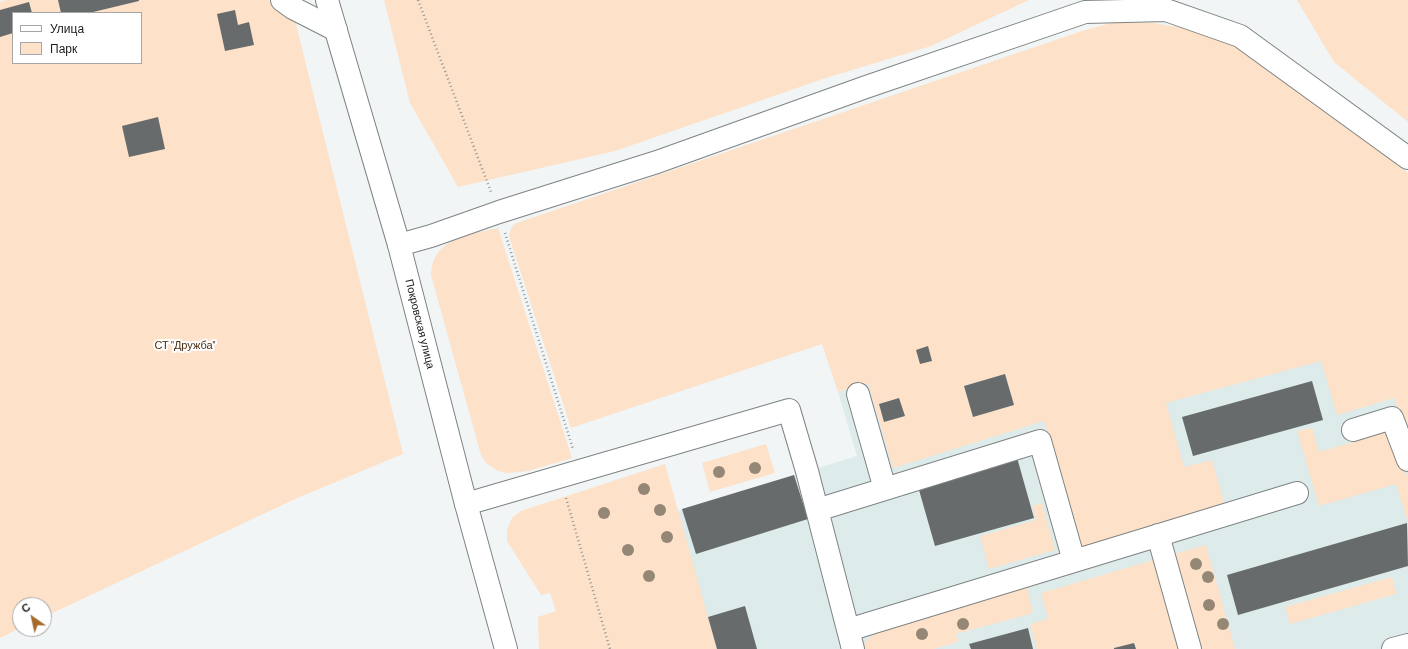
<!DOCTYPE html>
<meta charset="utf-8">
<style>
body{margin:0}
#map{position:relative;width:1408px;height:649px;overflow:hidden;background:#f1f5f5;font-family:Barlow,sans-serif}
canvas{display:block}
.legend{position:absolute;left:12px;top:12px;width:130px;height:52px;box-sizing:border-box;background:#fff;border:1px solid #a6a6a6;margin:0;padding:5px 7px;list-style:none;font-size:12px;color:#202121}
.legend li{display:flex;align-items:center;gap:8px;height:20px}
.legend b{width:20px;border:1px solid #a6a6a6}
.north{position:absolute;left:12px;top:597px;width:40px;height:40px;box-sizing:border-box;background:#fff;border:1px solid #a6a6a6;border-radius:50%;rotate:326deg;font-size:11px;font-weight:700;line-height:16px;text-align:center;color:#202121}
.north::after{content:'';display:block;margin:auto;width:14px;height:18px;background:#a66b2c;clip-path:polygon(50% 0,100% 100%,50% 72%,0 100%)}
</style>
<div id="map">
<canvas width="1408" height="649"></canvas>
<ul class="legend">
<li><b style="height:5px;background:#fff"></b>Улица</li>
<li><b style="height:11px;background:#fde1c8"></b>Парк</li>
</ul>
<div class="north">С</div>
</div>
<script>
const ctx = document.querySelector('canvas').getContext('2d');
ctx.lineJoin = 'round';
function paint(path, color) { ctx.fillStyle = color; ctx.fill(path, 'evenodd'); }
const poly = rows => new Path2D(rows.map(r => 'M' + r).join(''));
function strokePath(path, color, width, dash) { ctx.strokeStyle = color; ctx.lineWidth = width; ctx.lineCap = dash ? 'butt' : 'round'; ctx.setLineDash(dash || []); ctx.stroke(path); }
function write(font, color, halo, rows, align = 'center') {
  ctx.font = font + ' Barlow,sans-serif'; ctx.lineWidth = 4; ctx.setLineDash([]); ctx.textBaseline = 'middle'; ctx.strokeStyle = halo; ctx.fillStyle = color; for (const [text, x, y, turn = 0] of rows) {
    ctx.save(); ctx.translate(x, y); ctx.rotate((+turn || 0) * Math.PI / 180); ctx.textAlign = isNaN(turn) ? turn : align; if (halo) ctx.strokeText(text, 0, 0); ctx.fillText(text, 0, 0); ctx.restore();
  }
}
paint(poly([
 [1408,206,1408,649,650,649,678,511,857,456,838,392,984,346]
]), '#ddebeb');
paint(poly([
 [7,0,290,0,403,454,295,499,44,617,44,605,20,605,20,628,0,638,0,2],
 [13,13,141,13,141,63,13,63],
 [384,0,1029,0,931,46,826,78,615,151,458,187,410,103],
 [1297,0,1408,0,1408,122,1334,62],
 [1115,22,1154,23,1188,29,1212,36,1244,51,1321,106,1408,173,1408,436,1394,398,1337,415,1321,361,1166,403,1184,467,1212,460,1225,506,1082,550,1044,421,893,468,868,383,838,392,822,344,571,428,510,239,509,234,512,227,514,224,1082,31],
 [1005,374,1014,405,973,417,964,386],
 [899,398,904,416,884,422,879,404],
 [498,228,572,458,528,471,507,473,498,471,486,463,481,455,431,275,432,265,435,257,440,250,448,243,462,236],
 [1312,428,1319,452,1383,433,1387,434,1393,440,1408,478,1408,523,1396,484,1319,506,1297,431],
 [766,444,775,473,710,492,702,463],
 [665,464,717,649,539,649,538,617,556,611,550,593,541,595,507,541,507,530,512,518,521,511],
 [1042,503,1055,550,989,569,980,536,1036,520,1032,506],
 [1206,545,1235,649,1199,649,1171,555],
 [1157,559,1183,649,1136,649,1134,643,1112,649,1037,649,1030,624,1048,619,1041,593],
 [1392,577,1396,594,1290,624,1285,607],
 [1026,584,1033,613,956,634,958,642,933,649,861,649,867,640,880,629]
]), '#fde1c8');
paint(poly([
 [58,0,139,0,139,1,89,13,61,13],
 [29,2,32,13,13,13,13,33,0,37,0,10],
 [235,10,238,25,249,22,254,45,225,51,217,14],
 [158,117,165,149,129,157,122,126],
 [928,346,932,361,920,364,916,350],
 [1005,374,1014,405,973,417,964,386],
 [1312,381,1323,420,1193,456,1182,417],
 [899,398,905,416,884,422,879,404],
 [1016,454,1034,518,935,546,917,483],
 [794,475,808,519,696,554,682,509],
 [1407,523,1408,566,1238,615,1227,575],
 [745,606,757,649,717,649,708,617],
 [1028,628,1033,649,971,649,969,644],
 [1134,643,1136,649,1114,649,1114,648]
]), '#676b6b');
const minor = poly([
 [282,0,293,8,336,30],
 [399,245,431,236,499,212,657,162,866,87,1085,12,1166,10,1240,36,1408,158],
 [858,394,885,489],
 [1353,430,1392,418,1408,460],
 [466,504,789,410,807,471,853,649],
 [817,510,1040,441,1074,561],
 [1158,535,1190,649],
 [848,630,1297,493],
 [1393,649,1408,645]
]);
const major = poly([
 [327,0,399,245,466,504,506,649]
]);
strokePath(minor, '#7f8383', 24);
strokePath(major, '#7f8383', 24);
strokePath(poly([
 [418,0,491,192],
 [505,233,573,449],
 [566,498,610,649]
]), '#929595', 2.5, [1, 3]);
strokePath(minor, '#fff', 22);
strokePath(major, '#fff', 22);
ctx.fillStyle = '#958776';
for (const [x, y] of [
 [755,468],
 [719,472],
 [644,489],
 [660,510],
 [604,513],
 [667,537],
 [628,550],
 [1196,564],
 [649,576],
 [1208,577],
 [1209,605],
 [963,624],
 [1223,624],
 [922,634]
]) { ctx.beginPath(); ctx.arc(x, y, 6, 0, 2 * Math.PI); ctx.fill(); }
write('11px', '#202121', '#fff', [
 ["Покровская улица",420,324,76]
]);
write('11px', '#492d0f', '#fff', [
 ["СТ \"Дружба\"",185,345]
]);
</script>
